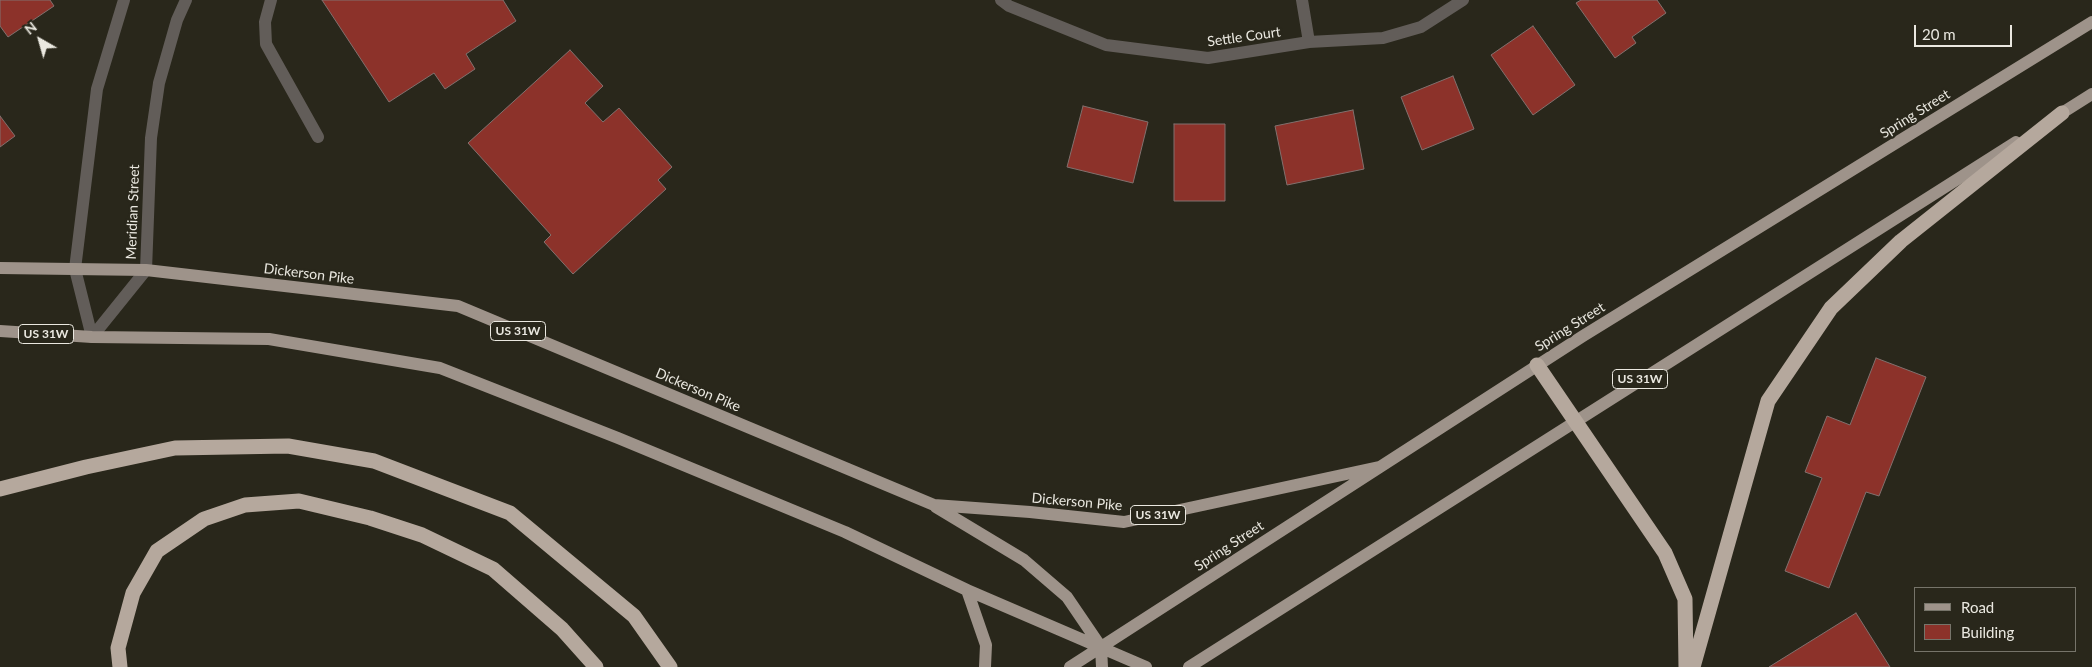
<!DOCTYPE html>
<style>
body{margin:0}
#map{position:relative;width:2092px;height:667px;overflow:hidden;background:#29271b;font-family:Lato,sans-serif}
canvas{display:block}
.legend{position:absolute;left:1914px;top:587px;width:162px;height:65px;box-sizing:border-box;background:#29271b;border:1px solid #76746a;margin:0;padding:6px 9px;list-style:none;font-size:15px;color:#eae8e0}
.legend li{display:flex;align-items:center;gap:10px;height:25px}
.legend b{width:25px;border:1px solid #76746a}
.north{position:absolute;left:15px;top:15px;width:50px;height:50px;-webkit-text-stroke:4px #29271b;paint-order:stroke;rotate:322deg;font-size:14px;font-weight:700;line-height:20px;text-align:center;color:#eae8e0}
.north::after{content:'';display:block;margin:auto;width:18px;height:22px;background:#eae8e0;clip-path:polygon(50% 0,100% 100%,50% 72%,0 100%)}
.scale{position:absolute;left:1914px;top:25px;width:98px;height:22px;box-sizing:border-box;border:2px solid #eae8e0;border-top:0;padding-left:6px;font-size:15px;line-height:18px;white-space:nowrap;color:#eae8e0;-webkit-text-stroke:4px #29271b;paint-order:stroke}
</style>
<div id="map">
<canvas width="2092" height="667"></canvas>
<ul class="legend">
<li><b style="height:6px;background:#9e938a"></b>Road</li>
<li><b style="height:14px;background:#8c322a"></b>Building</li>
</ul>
<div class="north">N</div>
<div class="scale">20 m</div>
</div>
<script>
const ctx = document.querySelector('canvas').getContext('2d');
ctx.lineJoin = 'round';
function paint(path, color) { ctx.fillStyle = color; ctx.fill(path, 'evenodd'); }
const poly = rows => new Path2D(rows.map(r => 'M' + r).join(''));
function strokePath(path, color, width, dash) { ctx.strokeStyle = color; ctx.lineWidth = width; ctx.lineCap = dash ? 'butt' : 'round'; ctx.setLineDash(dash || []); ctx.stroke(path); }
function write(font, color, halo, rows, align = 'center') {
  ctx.font = font + ' Lato,sans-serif'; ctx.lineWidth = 4.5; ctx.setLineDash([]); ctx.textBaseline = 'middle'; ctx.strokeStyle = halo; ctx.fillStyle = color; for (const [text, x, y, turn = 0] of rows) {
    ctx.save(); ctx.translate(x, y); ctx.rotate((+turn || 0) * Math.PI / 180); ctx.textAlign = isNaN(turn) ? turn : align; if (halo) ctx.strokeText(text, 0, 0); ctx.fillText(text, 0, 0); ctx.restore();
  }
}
const building = poly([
 [0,0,50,0,54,6,8,37,0,26,0,0],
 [322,0,503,0,516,21,466,54,475,69,445,89,434,73,389,102,322,0],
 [1581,0,1657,0,1666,13,1632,37,1636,43,1615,58,1576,3,1581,0],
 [1533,26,1575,85,1533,115,1491,55,1533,26],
 [570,50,603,86,585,103,603,122,619,108,672,167,658,180,666,189,573,274,544,242,551,235,468,143,570,50],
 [1453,76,1474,129,1422,150,1401,97,1453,76],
 [1083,106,1148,122,1133,183,1067,167,1083,106],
 [1353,110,1364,169,1287,185,1275,126,1353,110],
 [0,116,15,136,0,147,0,116],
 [1174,124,1225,124,1225,201,1174,201,1174,124],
 [1876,358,1926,377,1879,496,1866,492,1829,588,1785,571,1822,478,1805,472,1827,416,1850,425,1876,358],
 [1856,613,1890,667,1769,667,1856,613]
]);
paint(building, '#8c322a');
strokePath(building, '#82716e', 1);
strokePath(poly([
 [271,0,265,22,266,44,318,137],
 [1001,0,1009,6,1106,45,1208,58,1309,42,1383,38,1421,27,1463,0],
 [1302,0,1309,42],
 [92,337,146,270,151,138,159,83,177,20,186,0],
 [92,337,75,269,97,89,124,0]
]), '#625d59', 12);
strokePath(poly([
 [2054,118,2092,94],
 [0,268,146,270,458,306,934,505,1030,512,1124,522,1379,467],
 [0,331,92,337,269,339,440,368,618,438,845,532,967,590,1146,667],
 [936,507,1024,560,1067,597,1101,647,1102,667],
 [967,590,986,645,985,667],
 [1070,667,1583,336,2092,22],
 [1189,667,2016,142]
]), '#9e938a', 12);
strokePath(poly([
 [1537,365,1665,553,1685,599,1686,667],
 [0,489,86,467,175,448,288,446,374,461,510,513,634,616,670,667],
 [120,667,118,648,133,593,157,551,204,519,245,505,299,501,370,518,422,535,493,569,562,629,596,667],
 [1693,667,1768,401,1831,308,1901,241,2062,113]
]), '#b5a89d', 15);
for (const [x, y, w] of [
 [518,331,55],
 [46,334,55],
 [1640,379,55],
 [1158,515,55]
]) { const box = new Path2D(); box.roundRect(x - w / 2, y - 9.5, w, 19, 4); ctx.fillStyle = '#29271b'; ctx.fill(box); strokePath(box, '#eae8e0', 1); }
write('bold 12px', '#eae8e0', null, [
 ["US 31W",518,331],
 ["US 31W",46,334],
 ["US 31W",1640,379],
 ["US 31W",1158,515]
]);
write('14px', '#eae8e0', '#29271b', [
 ["Settle Court",1244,37,-8],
 ["Spring Street",1915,114,-32],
 ["Meridian Street",133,212,-88],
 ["Dickerson Pike",309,274,7],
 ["Spring Street",1570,327,-32],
 ["Dickerson Pike",698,390,23],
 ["Dickerson Pike",1077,502,5],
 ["Spring Street",1229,546,-33]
]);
</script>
